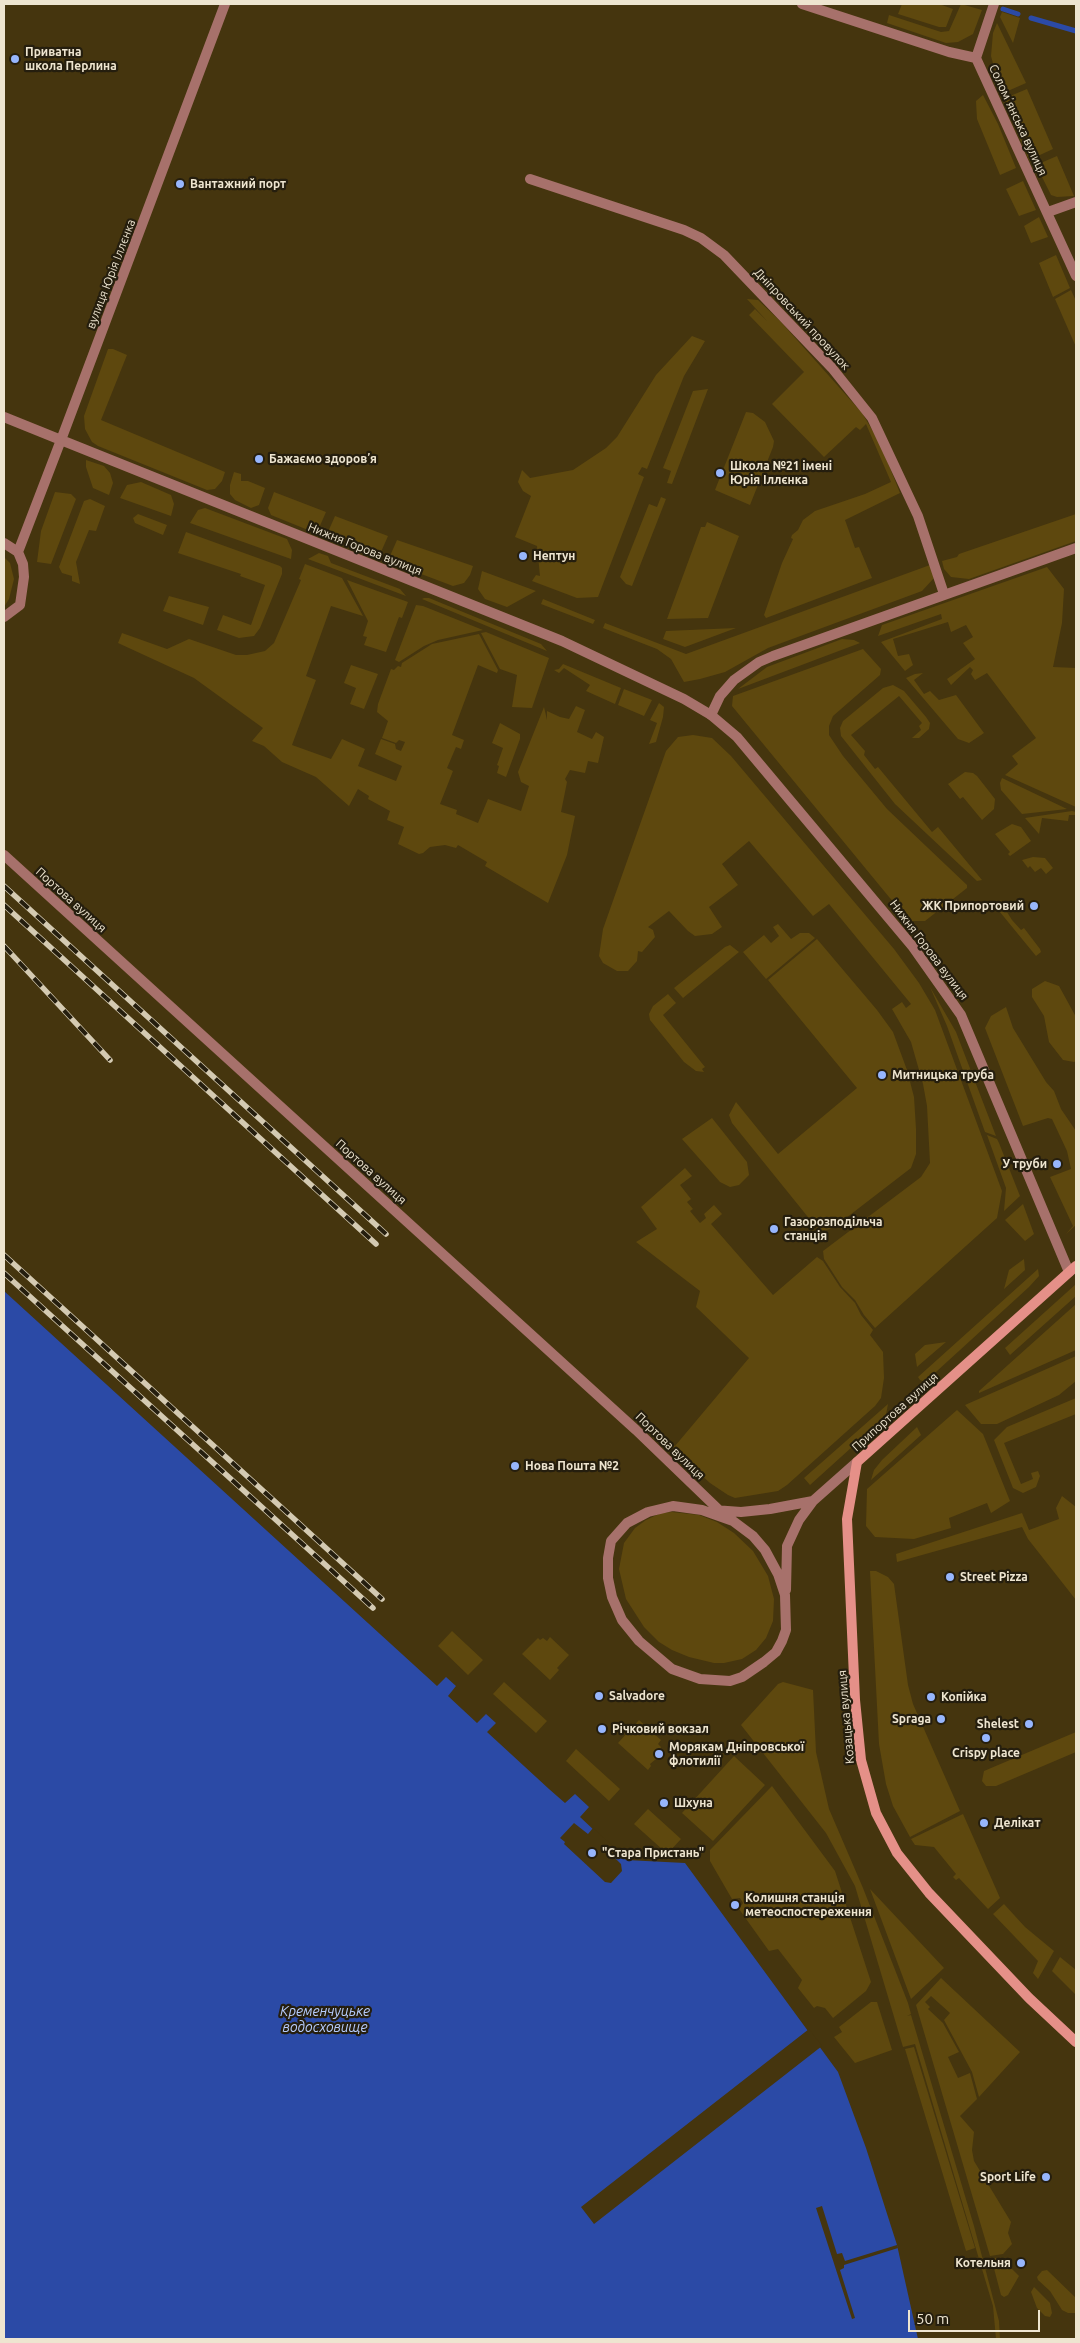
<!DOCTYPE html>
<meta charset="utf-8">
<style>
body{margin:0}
#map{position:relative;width:1080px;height:2343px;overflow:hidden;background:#45350e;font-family:Ubuntu,sans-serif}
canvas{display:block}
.frame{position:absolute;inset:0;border:5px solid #eee5d0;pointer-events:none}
.scale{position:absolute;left:908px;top:2310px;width:132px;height:22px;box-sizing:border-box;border:2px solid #eee5d0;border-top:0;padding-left:6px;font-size:15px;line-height:18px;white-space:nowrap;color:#eee5d0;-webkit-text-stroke:4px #251e0e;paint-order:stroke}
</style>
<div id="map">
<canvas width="1080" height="2343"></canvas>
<div class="frame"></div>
<div class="scale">50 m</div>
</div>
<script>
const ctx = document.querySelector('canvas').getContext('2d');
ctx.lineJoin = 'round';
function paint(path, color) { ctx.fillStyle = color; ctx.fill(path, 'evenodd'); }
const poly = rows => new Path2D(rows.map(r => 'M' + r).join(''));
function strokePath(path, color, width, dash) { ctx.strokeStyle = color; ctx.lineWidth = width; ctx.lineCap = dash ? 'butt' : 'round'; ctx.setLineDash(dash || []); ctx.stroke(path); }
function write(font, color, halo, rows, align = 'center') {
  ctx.font = font + ' Ubuntu,sans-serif'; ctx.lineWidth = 4.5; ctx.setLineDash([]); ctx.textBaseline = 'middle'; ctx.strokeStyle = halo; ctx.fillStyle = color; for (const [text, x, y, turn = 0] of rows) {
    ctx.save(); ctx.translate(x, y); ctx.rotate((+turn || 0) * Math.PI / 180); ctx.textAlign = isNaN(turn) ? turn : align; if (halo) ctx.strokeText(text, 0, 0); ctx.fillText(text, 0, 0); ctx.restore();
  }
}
paint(poly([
 [902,4,939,4,953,9,946,27,939,27,898,14],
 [961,4,982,10,973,34,958,42,946,43,887,23,889,15,941,32,949,31],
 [1002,12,1020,18,1013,43,1000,17],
 [997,23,1026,83,1001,94,991,56,993,33],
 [1027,89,1053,149,1029,160,1003,99],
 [983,95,998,124,1016,168,1000,175,977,119,976,101],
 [1057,156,1074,196,1057,197,1051,195,1036,165],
 [1023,181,1036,210,1019,216,1006,189],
 [1039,217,1048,237,1031,243,1024,226],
 [1056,255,1070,288,1053,297,1039,263],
 [1071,290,1076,301,1076,347,1055,299],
 [747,299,758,300,781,322,862,413,880,443,900,493,845,520,855,548,859,547,872,578,766,618,764,615,782,563,793,539,791,538,792,535,798,530,803,520,815,511,865,494,891,482,866,424,860,430,856,427,824,457,772,404,804,372,749,315,755,309,767,321],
 [692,336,705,341,684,376,647,469,642,467,638,474,644,477,598,597,577,598,532,581,536,575,540,576,537,546,515,537,531,496,523,491,518,482,522,470,530,478,573,470,606,448,617,437,656,375],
 [108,349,113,349,127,355,101,420,225,472,222,481,215,489,207,490,98,446,92,442,85,429,84,416],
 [708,389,672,484,667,483,671,471,663,468,693,391],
 [746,412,753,413,765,422,774,441,773,447,750,505,715,490],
 [86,460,104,466,110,473,113,483,109,495,93,488,86,467],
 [234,472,241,474,241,481,248,481,265,488,259,505,251,508,235,500,230,494,230,485],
 [141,482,171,495,174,504,171,516,120,498,127,485],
 [55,492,71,494,76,499,51,564,37,562,41,531],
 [274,492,326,512,319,528,313,532,271,515,268,508],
 [661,497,666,499,632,586,626,584,620,577,649,504,657,507],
 [90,499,105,506,96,531,89,530,76,562,80,584,72,581,72,576,62,573,59,567,84,501],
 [205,508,287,539,292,550,291,559,190,523,198,510],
 [138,514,167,525,163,535,135,523,133,518],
 [1076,514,1076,541,969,579,951,577,944,569,942,561,957,557,959,554],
 [335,516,388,536,381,552,374,556,331,539,328,532],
 [707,522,739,536,708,618,667,619,701,527,705,527],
 [186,532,280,566,282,568,282,574,260,628,254,636,239,638,217,630,223,615,251,625,265,585,240,576,241,574,178,553],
 [397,540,473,566,470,575,464,583,453,586,392,563,390,556],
 [319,553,328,556,331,563,400,589,406,596,308,559],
 [4,557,10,563,14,579,9,599,4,607],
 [305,564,342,578,363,616,331,606,306,676,316,680,292,745,331,759,342,739,365,749,358,766,396,781,402,766,375,754,381,739,395,744,396,749,401,751,405,742,399,740,396,743,382,738,388,721,377,712,378,704,391,669,394,670,398,666,401,667,402,663,432,644,479,634,498,670,497,673,478,665,452,735,464,740,461,749,456,747,447,768,453,771,440,804,457,810,456,814,478,823,488,799,521,811,529,786,521,782,518,772,544,707,547,720,547,711,560,717,569,719,576,706,585,710,577,732,592,739,596,732,604,737,598,763,588,761,585,773,570,770,565,779,567,782,561,812,575,816,567,855,548,903,485,866,487,862,458,845,456,848,445,845,430,847,423,853,419,854,398,844,404,827,387,820,390,811,368,799,369,796,358,789,349,806,316,777,282,762,264,746,252,741,263,728,194,678,118,643,122,633,167,649,189,639,236,655,247,655,265,651,274,643,301,580,299,579],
 [930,565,934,578,922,591,768,648,725,672,700,679,684,682,671,659,657,649,603,628,605,623,686,654],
 [1047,567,1064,589,1062,623,1053,667,1076,668,1076,807,1005,775,1018,764,1012,756,1036,738,987,673,975,680,971,674,973,670,970,667,951,685,947,679,975,659,963,643,973,637,966,625,951,632,948,622,893,639,898,656,909,654,913,665,905,671,881,642,942,619,941,614,878,636,882,625],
 [482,571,536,591,507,607,485,599,478,589],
 [347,580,408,602,402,618,399,617,386,652,364,645,367,637,363,636,368,621],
 [169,596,209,607,203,625,163,611],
 [424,598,429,598,541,644,547,651,422,599],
 [543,599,595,620,593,624,541,604],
 [416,605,423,606,483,630,438,640,424,646,399,662,395,660],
 [736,628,685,647,663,639,666,631],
 [486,632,549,658,532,708,512,707,517,675,500,669,481,633],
 [842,639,854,640,860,643,738,689,767,667],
 [863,649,881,669,880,675,833,716,829,726,829,735,843,756,887,809,967,885,967,888,925,921,911,921,889,897,732,706,733,696],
 [563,664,621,688,615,704,586,691,590,685,564,668,559,673,554,670,559,669],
 [351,665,378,674,364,709,350,704,356,688,344,683],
 [923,673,914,680,924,694,930,691,939,700,956,695,984,733,969,743,958,739,906,678,915,674],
 [893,685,904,691,926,717,930,723,929,729,919,738,912,738,921,730,919,726,922,723,899,696,851,735,865,751,864,755,875,769,878,767,932,832,938,827,982,880,977,881,895,804,841,736,840,728,843,721,883,688],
 [624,689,652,700,644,716,618,705],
 [659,703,664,707,663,717,656,742,649,744,657,723,650,720],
 [500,723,520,734,520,739,506,777,497,773,499,766,497,765,503,748,492,743],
 [693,735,712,738,731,756,894,949,919,983,935,1010,1002,1191,997,1218,875,1328,864,1315,855,1300,842,1287,824,1259,823,1251,921,1177,930,1163,927,1106,923,1084,911,1042,892,1009,902,1002,906,1008,911,1004,829,904,813,916,749,841,722,864,738,885,709,907,722,927,712,934,695,936,688,931,669,911,648,927,653,930,655,937,642,952,638,951,637,961,628,971,617,971,603,963,599,956,603,929,666,751,678,737],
 [965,772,973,773,977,776,995,799,994,809,982,820,963,797,960,799,948,784],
 [1002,778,1067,809,1022,814,1001,790,1000,783],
 [1072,811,1076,812,1076,815,1069,815,1068,821,1042,818,1039,834,1025,818],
 [1012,824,1021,827,1031,841,1010,856,1008,854,1010,852,995,834],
 [1033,857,1045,858,1053,868,1046,874,1041,868,1035,872,1030,866,1028,868,1022,860],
 [1001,900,1009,910,1007,912,1012,920,1021,930,1024,928,1040,949,1041,952,1036,956,995,906],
 [778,924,791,939,800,933,809,933,815,938,766,979,743,952,764,935,771,943,779,936,773,927],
 [817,939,877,1010,893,1032,907,1070,914,1097,916,1129,916,1154,911,1168,833,1228,827,1230,820,1230,816,1227,732,1123,729,1115,736,1102,778,1154,857,1088,768,980],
 [730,945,739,952,683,998,674,988,725,947],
 [1045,981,1059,986,1076,1017,1076,1061,1074,1062,1063,1060,1049,1042,1044,1016,1032,997,1032,989],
 [930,987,956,1032,996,1136,985,1132,947,1026],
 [668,994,676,1003,663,1015,705,1067,702,1069,704,1072,696,1071,684,1062,650,1020,649,1014,653,1006],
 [1006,1007,1013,1028,1046,1082,1054,1091,1061,1109,1076,1131,1076,1225,1066,1234,1073,1226,1050,1177,1071,1169,1067,1151,1052,1119,1048,1118,1023,1126,985,1028,991,1016],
 [712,1118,747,1162,749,1175,739,1185,730,1187,720,1182,682,1139],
 [987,1135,997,1139,999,1143,1020,1196,1004,1211,1006,1188],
 [685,1168,692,1176,680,1185,691,1199,687,1202,693,1209,690,1211,700,1223,706,1218,704,1214,714,1205,722,1214,711,1224,773,1295,817,1257,823,1261,840,1287,855,1303,861,1315,873,1330,870,1335,883,1352,884,1378,881,1398,875,1406,787,1485,778,1491,735,1498,728,1495,710,1483,643,1422,644,1421,675,1446,749,1358,696,1307,700,1291,636,1242,657,1229,641,1207],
 [1023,1204,1034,1234,1025,1241,1005,1220],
 [1024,1259,1025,1270,1004,1289,1009,1270],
 [1038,1269,1039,1276,1029,1287,925,1382,920,1380,918,1377],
 [1076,1284,1076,1296,1010,1355,1005,1348],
 [1076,1304,1076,1350,979,1393,979,1391],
 [946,1342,918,1366,917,1367,915,1354,925,1345],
 [1076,1356,1076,1381,1059,1395,997,1424,981,1424,965,1405],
 [1076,1398,1076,1414,1004,1443,1021,1484,1033,1479,1031,1473,1038,1471,1040,1476,1036,1487,1023,1493,1013,1488,994,1440,1007,1427],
 [888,1404,886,1415,883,1419,810,1485,804,1478],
 [957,1410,983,1434,1010,1501,991,1513,987,1503,949,1518,951,1528,914,1539,875,1537,866,1526,867,1489],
 [917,1427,921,1435,871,1480,874,1470,882,1460],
 [1062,1496,1076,1507,1076,1600,1028,1539,1022,1527,897,1562,896,1554,1022,1513,1029,1530,1059,1519,1056,1508],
 [672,1512,699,1515,717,1522,734,1533,753,1551,768,1576,774,1599,773,1621,766,1638,756,1650,742,1659,724,1663,714,1663,689,1657,672,1650,659,1642,644,1627,626,1599,619,1569,624,1543,635,1528,646,1520,661,1513],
 [870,1571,876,1571,888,1577,894,1584,908,1685,913,1704,960,1811,910,1837,893,1806,886,1784,879,1744],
 [452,1631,483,1660,468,1675,438,1646],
 [550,1637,569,1655,557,1668,559,1670,550,1680,522,1654,538,1638,540,1640,543,1638,547,1641],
 [504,1682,547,1721,536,1733,493,1694],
 [783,1682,813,1690,816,1752,829,1809,863,1888,908,2003,911,2014,907,2016,911,2015,974,2226,999,2321,1000,2339,996,2339,993,2306,915,2044,903,2047,855,1886,826,1833,741,1725,778,1684],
 [639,1720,661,1740,658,1744,661,1747,659,1751,662,1754,650,1764,651,1766,648,1770,618,1743],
 [1076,1732,1076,1752,996,1786,986,1786,982,1781,984,1771],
 [576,1749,620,1789,609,1801,566,1761],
 [734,1756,765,1785,713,1841,682,1813],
 [772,1786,835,1871,871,1982,866,1991,833,2018,825,2008,817,2006,814,2008,798,1988,802,1980,778,1949,769,1951,739,1909,743,1903,740,1898,732,1899,710,1861,710,1850],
 [648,1809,681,1839,669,1852,665,1848,663,1850,634,1824],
 [963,1814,1000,1898,988,1909,959,1878,956,1880,953,1877,956,1874,934,1847,915,1845,911,1839],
 [870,1889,944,1968,911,1999],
 [1004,1904,1025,1927,1054,1951,1038,1979,1033,1973,1038,1961,993,1914],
 [1060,1957,1076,1970,1076,1995,1052,1971],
 [941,1978,1020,2052,979,2097,972,2072,944,2020,950,2013,931,1996,925,2002,930,2007,928,2009,943,2023,959,2052,948,2057,958,2078,970,2073,977,2099,960,2116,974,2132,972,2150,974,2161,1011,2222,1008,2233,1012,2244,1003,2254,990,2256,916,2005],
 [871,2002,877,2002,892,2050,855,2063,834,2037,842,2032,839,2027],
 [914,2047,975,2248,966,2251,905,2049],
 [993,2258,1001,2258,1019,2276,1008,2295,1004,2297,1001,2295,992,2261],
 [1047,2270,1076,2298,1076,2313,1068,2313,1062,2310,1050,2291,1038,2280,1037,2277,1042,2271],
 [1034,2287,1050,2303,1052,2313,1050,2317,1045,2316,1037,2308,1031,2292]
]), '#5e480e');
paint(poly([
 [4,1291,437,1686,446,1677,456,1686,448,1696,477,1723,486,1714,496,1723,487,1732,549,1789,565,1803,575,1794,589,1807,580,1817,626,1860,685,1863,838,2072,866,2148,897,2245,918,2339,4,2339]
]), '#2b4aa6');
paint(poly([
 [574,1823,588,1834,593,1828,617,1850,612,1855,621,1864,622,1871,611,1883,605,1882,564,1844,565,1842,560,1838],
 [809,2029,822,2046,594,2224,581,2207],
 [822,2206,837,2254,842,2253,845,2261,897,2245,898,2248,844,2265,844,2268,840,2270,855,2318,852,2319,816,2208]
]), '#45350e');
strokePath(poly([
 [1003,9,1018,14],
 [1031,18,1076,31]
]), '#2b4aa6', 5);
strokePath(poly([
 [802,4,949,52,976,58,1076,276],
 [976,58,994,4],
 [530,179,684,230,701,238,724,255,832,368,872,418,918,516,944,594],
 [1048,212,1076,202],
 [4,417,61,440,18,552],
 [4,543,18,552,23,564,24,577,20,605,4,617],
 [711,715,720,696,734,680,759,662,773,656,1076,548],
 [4,855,636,1430,719,1510],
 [673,1506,702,1510,733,1521,753,1536,765,1550,778,1574,785,1595,786,1630,782,1641,776,1652,764,1662,742,1677,730,1681,700,1679,672,1669,639,1641,622,1620,612,1597,608,1578,608,1558,611,1541,627,1523,648,1512,673,1506],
 [714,1510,741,1512,770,1509,813,1501,857,1462],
 [786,1590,787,1546,799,1520,813,1501]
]), '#a7716b', 10);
strokePath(poly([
 [225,4,61,440,562,641,684,699,711,715,737,737,913,947,961,1015,1069,1272]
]), '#a7716b', 10);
strokePath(poly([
 [1076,1266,857,1462,847,1519,855,1700,861,1760,876,1813,897,1853,929,1893,1029,1998,1076,2042]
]), '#e59088', 10);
const rail = poly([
 [4,886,386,1234],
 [4,905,376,1244],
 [4,946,110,1060],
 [4,1255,382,1599],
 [4,1273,373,1608]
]);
strokePath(rail, '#d4cab2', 5.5);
strokePath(rail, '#251e0e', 4, [11]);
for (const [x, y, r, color] of [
 [15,59,5,"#97b6fd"],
 [180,184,5,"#97b6fd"],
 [259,459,5,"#97b6fd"],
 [720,473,5,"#97b6fd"],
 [523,556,5,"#97b6fd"],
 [1034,906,5,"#97b6fd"],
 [882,1075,5,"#97b6fd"],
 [1057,1164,5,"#97b6fd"],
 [774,1229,5,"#97b6fd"],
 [515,1466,5,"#97b6fd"],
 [950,1577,5,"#97b6fd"],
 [599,1696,5,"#97b6fd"],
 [931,1697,5,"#97b6fd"],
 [941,1719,5,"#97b6fd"],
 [1029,1724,5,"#97b6fd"],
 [602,1729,5,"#97b6fd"],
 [986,1738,5,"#97b6fd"],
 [659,1754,5,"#97b6fd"],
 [664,1803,5,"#97b6fd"],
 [984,1823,5,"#97b6fd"],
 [592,1853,5,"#97b6fd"],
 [735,1905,5,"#97b6fd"],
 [1046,2177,5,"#97b6fd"],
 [1021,2263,5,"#97b6fd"]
]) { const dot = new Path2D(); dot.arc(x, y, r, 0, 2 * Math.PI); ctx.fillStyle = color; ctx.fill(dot); strokePath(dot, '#251e0e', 2); }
write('bold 12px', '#eee5d0', '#251e0e', [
 ["Приватна",25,52],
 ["школа Перлина",25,66],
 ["Вантажний порт",190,184],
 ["Бажаємо здоровʼя",269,459],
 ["Школа №21 імені",730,466],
 ["Юрія Іллєнка",730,480],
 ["Нептун",533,556],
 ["ЖК Припортовий",1024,906,"right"],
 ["Митницька труба",892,1075],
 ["У труби",1047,1164,"right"],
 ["Газорозподільча",784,1222],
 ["станція",784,1236],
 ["Нова Пошта №2",525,1466],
 ["Street Pizza",960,1577],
 ["Salvadore",609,1696],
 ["Копійка",941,1697],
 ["Spraga",931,1719,"right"],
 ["Shelest",1019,1724,"right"],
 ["Річковий вокзал",612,1729],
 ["Морякам Дніпровської",669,1747],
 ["флотилії",669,1761],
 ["Crispy place",986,1753,"center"],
 ["Шхуна",674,1803],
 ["Делікат",994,1823],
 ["\"Стара Пристань\"",602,1853],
 ["Колишня станція",745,1898],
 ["метеоспостереження",745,1912],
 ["Sport Life",1036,2177,"right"],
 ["Котельня",1011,2263,"right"]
], 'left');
write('12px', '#eee5d0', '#251e0e', [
 ["Соломʼянська вулиця",1018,120,65],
 ["вулиця Юрія Іллєнка",111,274,-69],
 ["Дніпровський провулок",802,319,47],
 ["Нижня Горова вулиця",365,549,22],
 ["Портова вулиця",71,900,42],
 ["Нижня Горова вулиця",929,950,53],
 ["Портова вулиця",371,1172,42],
 ["Припортова вулиця",895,1412,-42],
 ["Портова вулиця",670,1446,44],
 ["Козацька вулиця",846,1717,-95]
]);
write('italic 14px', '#b7cdfe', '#251e0e', [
 ["Кременчуцьке",325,2011],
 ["водосховище",325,2027]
]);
</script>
